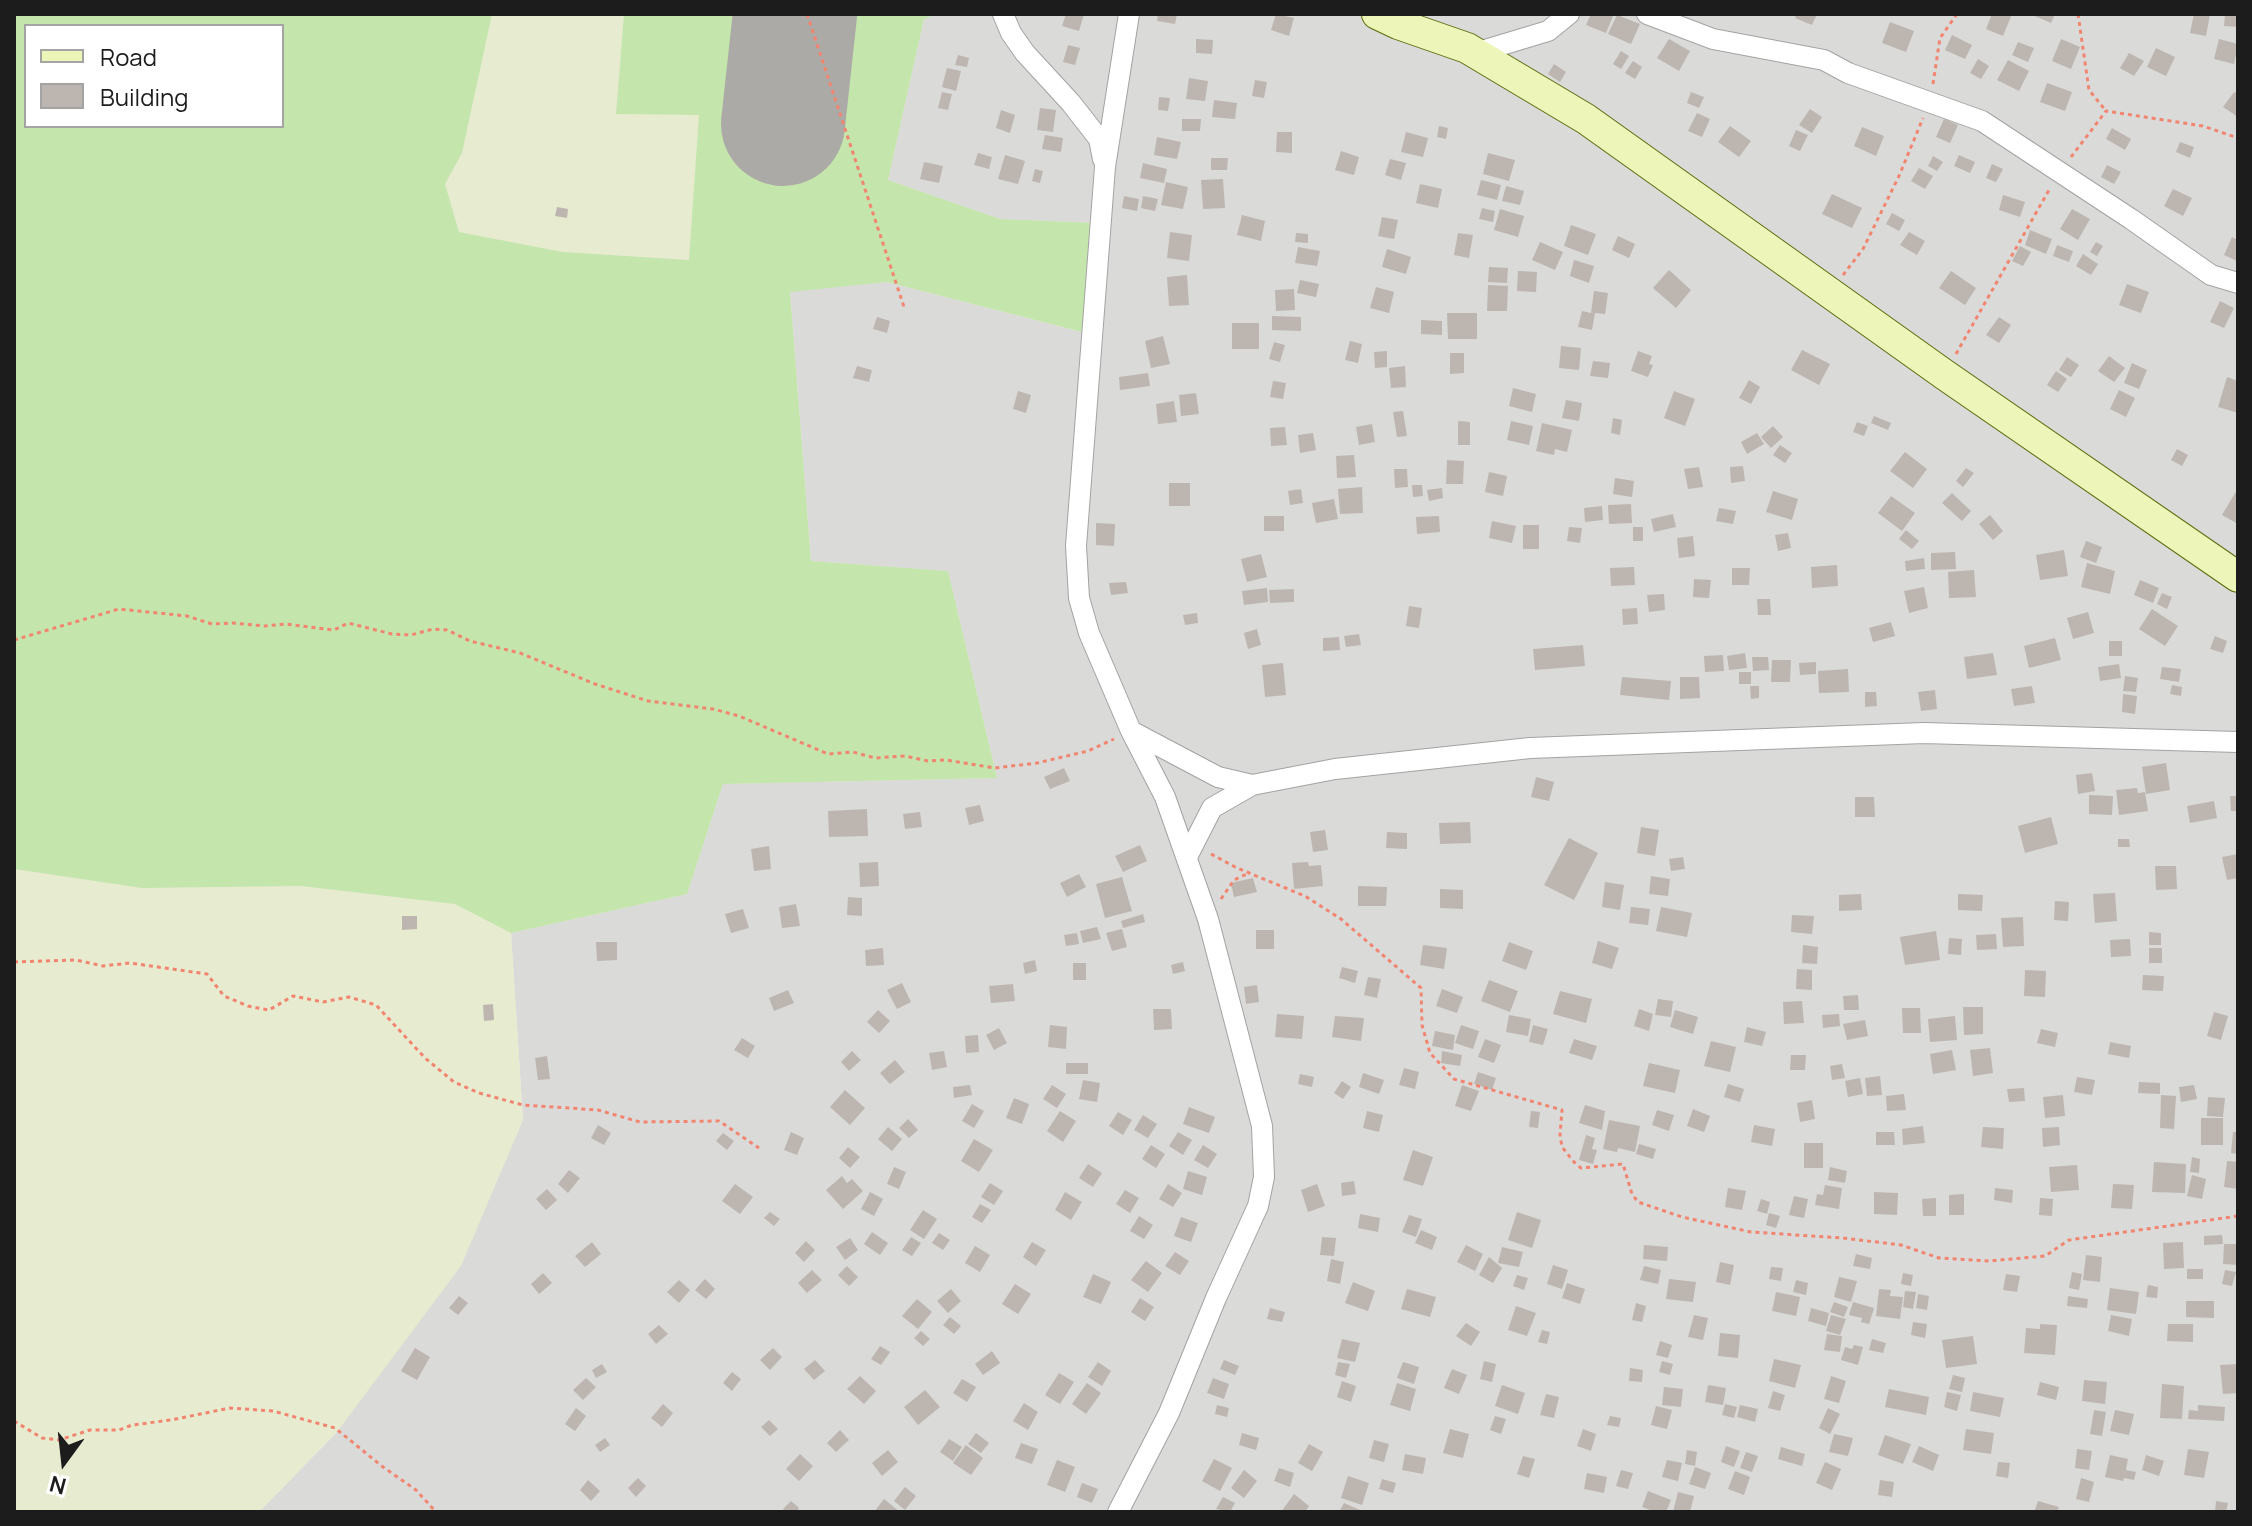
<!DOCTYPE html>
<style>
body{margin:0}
#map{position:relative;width:2252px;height:1526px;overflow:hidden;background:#edeae3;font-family:Manrope,sans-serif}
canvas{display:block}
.frame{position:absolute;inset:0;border:16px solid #1c1c1c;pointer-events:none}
.legend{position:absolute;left:24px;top:24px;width:260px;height:104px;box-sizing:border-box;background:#fff;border:2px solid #a4a4a4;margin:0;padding:10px 14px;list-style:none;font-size:24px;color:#1c1c1c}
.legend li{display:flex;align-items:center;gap:16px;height:40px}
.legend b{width:40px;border:2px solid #a4a4a4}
.north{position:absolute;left:24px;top:1422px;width:80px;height:80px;-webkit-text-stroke:6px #fff;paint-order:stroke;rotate:195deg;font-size:22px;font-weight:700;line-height:32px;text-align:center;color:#1c1c1c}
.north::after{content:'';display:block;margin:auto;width:28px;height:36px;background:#1c1c1c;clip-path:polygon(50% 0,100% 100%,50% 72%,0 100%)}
</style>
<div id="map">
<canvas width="2252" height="1526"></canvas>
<div class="frame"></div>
<ul class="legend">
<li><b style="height:10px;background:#eef5b9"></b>Road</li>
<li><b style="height:22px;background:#bdb6b0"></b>Building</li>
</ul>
<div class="north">N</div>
</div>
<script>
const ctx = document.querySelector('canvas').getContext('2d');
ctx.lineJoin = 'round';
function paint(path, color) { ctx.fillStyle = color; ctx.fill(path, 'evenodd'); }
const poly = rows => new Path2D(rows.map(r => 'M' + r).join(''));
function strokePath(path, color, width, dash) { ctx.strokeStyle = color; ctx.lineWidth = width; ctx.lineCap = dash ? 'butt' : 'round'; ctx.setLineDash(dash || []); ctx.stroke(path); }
paint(poly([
 [938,14,2238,14,2238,1512,259,1512,337,1432,523,1120,511,933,687,894,723,784,997,778,948,571,811,561,790,291,887,282,1081,332,1096,223,1000,219,888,180,924,19]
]), '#dadad9');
paint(poly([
 [492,14,624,14,616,114,699,115,690,260,563,252,459,232,445,184,462,153],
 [14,869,142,888,301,886,456,904,511,933,523,1120,461,1266,337,1432,259,1512,14,1512]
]), '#e7ebcf');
paint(poly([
 [14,14,492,14,462,153,445,184,459,232,563,252,689,260,699,115,616,114,624,14,938,14,924,19,888,180,1000,219,1096,223,1082,332,887,282,790,292,811,561,948,571,997,778,723,784,687,894,511,933,455,904,301,886,142,888,14,869],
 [26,26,282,26,282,126,26,126]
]), '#c4e5ab');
strokePath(poly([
 [783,124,795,14]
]), '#acaaa6', 124);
paint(poly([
 [1066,14,1084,14,1079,31,1062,26],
 [1158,14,1177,14,1175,24,1157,21],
 [1276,14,1294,18,1289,36,1271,30],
 [1591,14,1613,16,1606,33,1586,25],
 [1797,14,1817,14,1812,25,1795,18],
 [1992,14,2012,14,2003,36,1986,29],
 [2030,14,2055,14,2051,23],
 [2194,14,2210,14,2206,36,2190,33],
 [2225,14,2238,14,2238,27,2224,26],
 [1617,15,1640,24,1631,44,1608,34],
 [1890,22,1914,31,1906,52,1882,43],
 [1952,35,1972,45,1965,59,1945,50],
 [1196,39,1213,40,1212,54,1196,53],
 [1669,39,1690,51,1679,71,1657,58],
 [2061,39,2080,47,2071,69,2052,61],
 [2219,39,2238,44,2234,64,2214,59],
 [2018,42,2034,48,2028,62,2012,55],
 [1068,45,1080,48,1075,65,1063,62],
 [2156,48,2175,57,2166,76,2147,67],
 [1621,51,1629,56,1621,69,1613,64],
 [2129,53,2144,61,2134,76,2120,68],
 [958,55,969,58,967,67,955,65],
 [1978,59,1989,66,1981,79,1970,73],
 [2008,60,2029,71,2019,91,1997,80],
 [1633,61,1642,67,1635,79,1625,73],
 [1554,64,1566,72,1560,82,1548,74],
 [947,68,961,71,956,91,942,87],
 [1189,78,1208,81,1205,101,1186,99],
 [1255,80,1267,82,1264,98,1252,96],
 [2047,83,2072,92,2065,111,2040,102],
 [942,92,952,94,948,110,938,108],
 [1691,92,1704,97,1699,108,1687,103],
 [2234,92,2238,94,2238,117,2223,107],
 [1159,97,1170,98,1168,111,1158,110],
 [1214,100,1237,103,1235,119,1212,117],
 [1040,108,1056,110,1053,132,1037,130],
 [1810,109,1822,117,1812,133,1799,125],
 [1001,110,1015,115,1010,133,996,128],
 [1697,113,1710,119,1702,137,1688,131],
 [1182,119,1201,119,1200,131,1182,131],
 [1944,119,1958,125,1950,143,1936,137],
 [1439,126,1448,128,1446,139,1437,137],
 [1730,126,1751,141,1739,157,1718,142],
 [1862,127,1884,136,1876,156,1854,146],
 [2112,128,2131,139,2125,150,2106,139],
 [1796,130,1808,135,1800,151,1789,146],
 [1277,132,1292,132,1292,153,1276,152],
 [1406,132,1428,138,1423,157,1401,152],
 [1045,135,1063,138,1061,152,1042,149],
 [1157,137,1181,142,1177,159,1154,155],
 [2180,142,2194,147,2190,158,2176,152],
 [1341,151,1359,157,1354,175,1335,170],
 [978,153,992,157,989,169,974,165],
 [1488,153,1515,160,1509,181,1483,174],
 [1005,155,1025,161,1018,184,998,179],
 [1959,155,1975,162,1970,173,1954,166],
 [1933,156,1943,162,1937,171,1928,166],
 [1211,158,1228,158,1227,170,1211,170],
 [1390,159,1406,163,1401,180,1385,175],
 [924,162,943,166,939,183,920,179],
 [1143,163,1167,169,1164,183,1140,178],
 [1992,164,2003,169,1996,182,1986,178],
 [2107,165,2121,172,2114,184,2101,177],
 [1919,168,1933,176,1925,189,1911,181],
 [1035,169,1043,171,1040,183,1032,181],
 [1223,179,1225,208,1203,209,1201,180],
 [1481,180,1501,185,1497,200,1477,195],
 [1166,182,1188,187,1183,209,1161,205],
 [1420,184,1442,189,1438,208,1416,203],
 [1506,186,1524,191,1520,205,1502,201],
 [2173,189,2192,198,2183,216,2164,206],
 [1832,194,1862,208,1852,228,1822,214],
 [2003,195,2025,202,2020,217,1999,210],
 [1124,196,1139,199,1137,211,1122,208],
 [1143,196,1158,199,1155,211,1141,208],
 [557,207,568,209,567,218,555,216],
 [1482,208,1495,211,1493,222,1479,219],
 [1500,209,1524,216,1518,237,1494,230],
 [2072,209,2090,219,2078,240,2060,229],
 [1892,213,1905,220,1899,231,1886,224],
 [1242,215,1265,221,1261,241,1237,235],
 [1382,217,1398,220,1394,239,1378,236],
 [1571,225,1596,234,1588,255,1564,246],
 [2030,230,2052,239,2046,254,2025,245],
 [1170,232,1192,235,1189,261,1167,258],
 [1909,232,1925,241,1917,255,1900,245],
 [1296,233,1308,234,1308,243,1295,242],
 [1458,233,1473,235,1469,258,1454,255],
 [1618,236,1635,244,1629,258,1612,250],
 [2232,237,2238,240,2237,261,2224,255],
 [1540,242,1563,252,1555,270,1532,260],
 [2096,242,2103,246,2097,256,2090,252],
 [2057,245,2073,251,2069,262,2053,256],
 [2020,246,2031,252,2023,266,2012,261],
 [1298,247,1320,251,1317,266,1295,263],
 [1387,249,1411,257,1406,274,1382,267],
 [2083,254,2098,264,2091,275,2076,266],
 [1574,260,1594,266,1589,283,1570,276],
 [1489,267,1508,268,1507,283,1488,282],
 [1669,270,1691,290,1676,308,1653,288],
 [1518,271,1537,272,1536,292,1517,291],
 [1951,271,1976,288,1965,305,1939,288],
 [1187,275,1189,305,1169,306,1167,277],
 [1300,280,1319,284,1316,297,1297,293],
 [2127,284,2149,292,2141,313,2119,305],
 [1488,285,1508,286,1507,311,1487,311],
 [1376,287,1394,292,1389,313,1370,308],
 [1294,289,1295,310,1276,311,1275,290],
 [1594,291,1608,293,1605,314,1595,313,1592,330,1578,327,1582,311,1591,313],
 [2220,301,2234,308,2224,328,2210,322],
 [1447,313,1477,313,1477,339,1448,339],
 [1272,316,1301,317,1301,331,1272,330],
 [877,317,890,321,887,333,873,329],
 [1999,317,2011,325,1999,343,1986,335],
 [1421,320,1442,321,1442,335,1421,334],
 [1232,323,1259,323,1259,349,1232,349],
 [1163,336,1170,364,1151,368,1145,341],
 [1350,341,1362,344,1358,363,1345,360],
 [1274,342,1285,345,1280,362,1269,359],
 [1561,346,1581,348,1579,370,1559,368],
 [1802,350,1830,364,1819,385,1791,370],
 [1387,351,1387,367,1375,368,1374,352],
 [1638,351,1652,356,1649,364,1653,365,1648,377,1631,371],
 [1450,353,1464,353,1464,373,1450,374],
 [2109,356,2125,368,2114,382,2098,371],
 [2067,357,2079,365,2071,377,2059,370],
 [1593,361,1610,363,1608,378,1590,376],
 [2132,363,2147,370,2139,389,2124,383],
 [857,366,872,370,869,382,853,378],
 [1405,366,1406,387,1391,388,1389,368],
 [2056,371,2067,379,2058,392,2047,385],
 [1148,373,1150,386,1120,390,1119,377],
 [2227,377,2238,381,2238,413,2218,407],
 [1749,380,1760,387,1751,404,1739,398],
 [1273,381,1286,383,1283,399,1270,397],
 [1513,388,1536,394,1532,412,1509,406],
 [2119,390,2135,398,2126,417,2110,409],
 [1018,391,1031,395,1026,413,1013,409],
 [1674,391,1695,399,1685,426,1664,418],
 [1196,393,1199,414,1181,416,1179,395],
 [1566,400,1582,403,1579,421,1562,418],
 [1174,401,1177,422,1158,424,1156,404],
 [1403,411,1407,436,1397,437,1393,412],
 [1874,416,1891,423,1888,430,1871,423],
 [1613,418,1622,420,1620,435,1611,433],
 [1458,421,1470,422,1470,445,1458,445],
 [1511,421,1533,426,1529,445,1507,440],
 [1857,422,1868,426,1864,436,1853,432],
 [1542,423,1572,430,1567,452,1555,449,1554,455,1536,451],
 [1372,424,1375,442,1359,445,1356,427],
 [1773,426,1783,437,1771,448,1761,437],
 [1285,427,1287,445,1271,446,1270,428],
 [1313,433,1316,450,1300,453,1298,435],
 [1757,433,1764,444,1747,454,1741,442],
 [1780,445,1792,453,1785,463,1773,455],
 [2177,449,2188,455,2182,466,2171,460],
 [1905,452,1927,469,1913,488,1890,471],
 [1354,455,1356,477,1337,478,1336,456],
 [1447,460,1464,461,1463,484,1446,484],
 [1743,466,1745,481,1731,483,1730,467],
 [1699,467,1703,487,1688,489,1684,469],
 [1966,468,1974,473,1963,487,1956,481],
 [1394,469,1407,469,1408,487,1395,488],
 [1489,472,1507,476,1503,496,1485,492],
 [1615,478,1634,481,1632,497,1613,494],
 [1169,483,1190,483,1190,506,1169,506],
 [1412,485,1422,485,1423,496,1413,497],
 [1362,487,1363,513,1340,514,1338,489],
 [1442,488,1443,498,1429,501,1427,490],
 [2238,488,2238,524,2222,515],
 [1301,489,1303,503,1290,505,1288,491],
 [1773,491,1798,499,1792,520,1766,512],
 [1952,493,1971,511,1962,521,1942,503],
 [1891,496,1915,513,1902,531,1878,513],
 [1334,499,1338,519,1316,523,1312,503],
 [1631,504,1632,523,1609,524,1608,505],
 [1602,506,1603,520,1585,522,1584,508],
 [1719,508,1736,511,1733,524,1716,521],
 [1673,514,1676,527,1654,532,1651,519],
 [1990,515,2003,531,1993,540,1979,524],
 [1264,516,1284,516,1284,531,1264,531],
 [1439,516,1440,532,1417,534,1416,517],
 [1492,521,1516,526,1512,543,1489,538],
 [1096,523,1115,524,1114,546,1096,545],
 [1523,525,1539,525,1539,549,1523,549],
 [1569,527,1582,528,1580,543,1567,541],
 [1633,527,1643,527,1643,541,1633,541],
 [1906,530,1919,541,1912,549,1899,539],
 [1788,533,1791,548,1778,551,1775,535],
 [1693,536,1695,556,1679,558,1677,538],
 [2086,541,2102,547,2096,563,2080,557],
 [2064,550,2068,576,2040,580,2036,555],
 [1955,552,1956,569,1931,570,1931,553],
 [1261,554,1267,577,1247,582,1241,559],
 [1924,558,1925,569,1906,571,1905,561],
 [2087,563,2115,571,2110,594,2081,587],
 [1837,565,1838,586,1812,588,1811,567],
 [1634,567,1635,585,1611,586,1610,568],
 [1732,568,1750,568,1749,585,1732,585],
 [1974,570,1976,597,1949,598,1948,572],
 [1694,579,1711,580,1709,598,1693,597],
 [2140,580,2159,588,2153,603,2134,595],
 [1126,582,1128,593,1111,595,1109,583],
 [1924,587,1928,608,1909,613,1904,591],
 [1267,588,1268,602,1244,605,1242,591],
 [1294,589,1294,602,1270,603,1269,590],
 [2162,593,2172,597,2167,609,2157,604],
 [1664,594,1665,610,1649,612,1647,595],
 [1757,599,1770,599,1771,615,1758,615],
 [1409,606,1422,608,1419,628,1406,626],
 [1637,608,1638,624,1623,625,1622,609],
 [2152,609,2178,626,2165,646,2139,629],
 [2088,612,2094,633,2073,639,2067,618],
 [1197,613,1198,623,1185,625,1183,615],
 [1891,622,1895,636,1873,642,1869,628],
 [1257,629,1261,645,1248,649,1244,633],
 [1359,634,1361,645,1346,647,1344,636],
 [2215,636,2227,641,2223,653,2210,649],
 [1339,637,1340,650,1323,651,1323,638],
 [2055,638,2061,660,2029,668,2024,646],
 [2109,641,2122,641,2122,656,2109,656],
 [1583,645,1585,666,1535,670,1533,649],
 [1745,653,1747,668,1729,670,1727,656],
 [1993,653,1997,675,1967,679,1964,657],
 [1723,655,1724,671,1705,672,1704,656],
 [1752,657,1768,657,1769,670,1753,671],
 [1772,660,1791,660,1790,682,1771,682],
 [1816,662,1816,674,1800,675,1799,663],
 [1283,663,1286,695,1265,697,1262,665],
 [2119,664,2121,678,2100,681,2098,667],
 [2162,667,2181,669,2179,682,2160,679],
 [1848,669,1849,692,1819,693,1818,671],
 [1739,672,1751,672,1751,684,1739,684],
 [2125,676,2138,678,2136,692,2123,691],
 [1622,677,1671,681,1669,700,1620,695],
 [1680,677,1699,677,1700,698,1680,699],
 [2172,685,2182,687,2181,696,2170,694],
 [1750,686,1759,686,1759,698,1751,699],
 [2032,686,2035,703,2014,706,2011,689],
 [1935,690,1937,709,1921,711,1918,692],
 [1865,692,1876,692,1877,706,1865,707],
 [2123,694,2137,696,2135,714,2122,712],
 [2166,763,2170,790,2146,794,2142,767],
 [1064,768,1070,781,1050,789,1044,777],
 [2092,773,2095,791,2078,794,2076,775],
 [1536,777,1554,782,1549,801,1531,797],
 [2137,788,2138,793,2145,792,2148,811,2119,815,2116,790],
 [2089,795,2113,796,2112,815,2089,814],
 [2230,796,2238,796,2238,811,2231,811],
 [1855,797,1874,797,1875,817,1855,817],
 [2214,801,2217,818,2190,823,2187,806],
 [980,805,984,821,969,825,965,808],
 [867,809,868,836,829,837,828,811],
 [920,812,922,827,905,829,903,814],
 [2051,817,2058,844,2025,853,2018,826],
 [1470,822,1471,843,1440,844,1439,823],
 [1641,827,1659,830,1655,856,1637,853],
 [1325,830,1328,850,1313,852,1310,832],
 [1387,832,1407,833,1407,849,1386,848],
 [1569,838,1598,853,1574,900,1544,885],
 [2118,839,2129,839,2130,847,2118,847],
 [1140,845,1147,861,1123,872,1115,856],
 [769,846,771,869,754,871,751,849],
 [2238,854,2238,878,2227,880,2222,857],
 [1683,857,1685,869,1671,871,1669,859],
 [878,862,879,886,860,887,859,863],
 [1308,862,1309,866,1321,865,1323,886,1294,889,1292,863],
 [2155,866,2176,866,2177,889,2156,890],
 [1079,874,1086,887,1067,897,1060,883],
 [1651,876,1670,879,1668,896,1649,894],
 [1122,877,1132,911,1105,918,1096,884],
 [1253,878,1257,892,1234,897,1231,883],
 [1605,882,1624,885,1620,910,1602,907],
 [1358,886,1387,887,1386,906,1358,906],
 [1440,889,1463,890,1463,909,1440,908],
 [2115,893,2117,921,2095,923,2093,894],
 [1861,894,1862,910,1839,911,1839,895],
 [1958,894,1983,895,1982,911,1958,910],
 [848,897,862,898,862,916,847,915],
 [2055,901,2069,902,2068,921,2054,920],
 [796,904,800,926,782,928,779,907],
 [1631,907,1650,909,1648,925,1629,923],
 [1661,907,1692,913,1687,937,1656,931],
 [743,909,749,928,731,933,725,914],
 [1143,914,1145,922,1123,928,1121,921],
 [1792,915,1814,916,1812,934,1791,932],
 [402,916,417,916,417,929,402,930],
 [2023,917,2024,946,2003,947,2001,918],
 [1097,927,1101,939,1083,943,1080,931],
 [1122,929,1127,947,1112,951,1106,933],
 [1256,930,1274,930,1274,949,1256,949],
 [1936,931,1940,960,1905,965,1900,937],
 [2149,932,2161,933,2161,945,2149,945],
 [1077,933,1079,944,1066,946,1064,935],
 [1996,934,1997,949,1977,950,1976,935],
 [1949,938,1962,939,1961,955,1948,954],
 [2130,939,2131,956,2111,957,2110,940],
 [1598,941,1619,948,1612,969,1592,963],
 [596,942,617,942,617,960,597,961],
 [1509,942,1533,951,1526,970,1502,961],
 [1423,945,1447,948,1444,969,1420,965],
 [1803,945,1818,947,1817,964,1802,963],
 [883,948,884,965,866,966,865,950],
 [2149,948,2162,948,2162,963,2149,963],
 [1035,960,1037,971,1025,974,1023,963],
 [1183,962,1185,971,1173,974,1171,965],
 [1073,963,1086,963,1086,980,1073,980],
 [1342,967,1358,971,1355,983,1339,978],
 [1797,969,1812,970,1812,990,1796,989],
 [2025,970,2046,971,2045,997,2024,996],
 [2143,975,2164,976,2163,991,2142,990],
 [1368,977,1381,979,1377,998,1364,995],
 [1489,980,1518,991,1510,1012,1481,1001],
 [902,983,911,1002,897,1009,887,990],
 [1013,984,1015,1001,991,1003,989,986],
 [1257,985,1259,1002,1246,1004,1244,987],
 [1442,989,1463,997,1457,1013,1436,1006],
 [788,990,794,1003,774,1011,769,998],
 [1560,991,1592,999,1586,1023,1553,1014],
 [1858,995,1859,1010,1844,1010,1843,996],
 [1658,999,1673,1001,1671,1017,1655,1015],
 [1802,1001,1804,1023,1784,1024,1783,1002],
 [493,1004,494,1020,484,1021,483,1005],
 [1963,1007,1983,1007,1983,1034,1964,1035],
 [1902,1008,1920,1008,1921,1033,1903,1033],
 [1153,1009,1171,1009,1172,1029,1154,1030],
 [1639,1009,1653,1014,1649,1031,1634,1026],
 [878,1010,890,1021,879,1033,867,1022],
 [1675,1010,1698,1017,1693,1034,1670,1027],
 [2214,1012,2228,1016,2221,1040,2207,1036],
 [1277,1014,1304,1016,1302,1039,1275,1037],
 [1839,1014,1840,1026,1823,1028,1822,1015],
 [1509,1015,1531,1019,1528,1036,1506,1032],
 [1335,1016,1364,1018,1361,1041,1332,1037],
 [1955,1016,1957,1040,1930,1042,1928,1019],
 [1865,1020,1868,1036,1847,1040,1843,1024],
 [1050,1025,1067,1027,1066,1049,1048,1047],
 [1461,1025,1479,1031,1473,1049,1455,1043],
 [1533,1025,1548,1029,1543,1045,1529,1042],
 [1747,1027,1766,1032,1762,1046,1744,1042],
 [999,1028,1007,1043,994,1050,986,1035],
 [2041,1029,2058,1033,2055,1047,2037,1043],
 [1435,1031,1455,1035,1453,1050,1432,1046],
 [978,1035,979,1052,966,1053,965,1036],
 [742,1038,755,1046,748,1058,734,1050],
 [1485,1039,1501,1045,1494,1063,1478,1057],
 [1574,1039,1597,1046,1592,1060,1569,1053],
 [1711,1041,1736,1047,1730,1072,1704,1066],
 [2110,1042,2131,1046,2129,1058,2108,1054],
 [1990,1048,1993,1073,1973,1076,1970,1050],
 [1952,1050,1956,1070,1933,1074,1930,1054],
 [852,1051,861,1060,849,1071,841,1062],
 [944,1051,947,1067,932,1070,929,1053],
 [1442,1051,1462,1055,1460,1066,1441,1063],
 [1791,1055,1806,1055,1805,1070,1790,1070],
 [547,1056,550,1079,538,1080,535,1058],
 [895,1060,905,1072,890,1084,880,1073],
 [1066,1063,1088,1063,1088,1074,1066,1074],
 [1649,1063,1680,1070,1675,1093,1643,1086],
 [1842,1064,1845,1078,1832,1080,1830,1066],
 [1404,1068,1419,1072,1415,1089,1399,1085],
 [1478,1072,1496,1078,1492,1090,1474,1084],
 [1363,1073,1384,1080,1379,1094,1359,1087],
 [1300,1074,1314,1077,1312,1087,1298,1084],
 [1880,1076,1882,1095,1867,1096,1865,1078],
 [2077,1077,2095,1080,2092,1095,2074,1092],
 [1860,1078,1863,1094,1848,1097,1845,1081],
 [1083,1080,1100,1083,1097,1102,1079,1099],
 [1342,1081,1351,1087,1343,1099,1334,1093],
 [2139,1082,2160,1083,2160,1094,2138,1093],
 [1728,1084,1744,1089,1740,1102,1724,1097],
 [970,1085,972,1095,954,1098,953,1087],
 [1052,1085,1066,1094,1057,1108,1043,1099],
 [1462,1085,1479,1091,1471,1111,1455,1106],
 [2194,1085,2197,1099,2181,1102,2179,1087],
 [2024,1088,2025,1101,2009,1102,2007,1089],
 [845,1090,865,1108,850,1125,830,1107],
 [1904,1094,1906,1110,1887,1111,1886,1096],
 [2063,1095,2065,1116,2045,1118,2043,1097],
 [2161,1095,2176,1096,2174,1129,2160,1128],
 [2208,1097,2225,1098,2223,1117,2207,1116],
 [1014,1098,1029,1104,1022,1124,1006,1118],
 [1812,1100,1815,1119,1800,1122,1797,1103],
 [972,1104,984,1111,974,1128,962,1121],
 [1585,1105,1605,1111,1602,1130,1579,1123],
 [1189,1107,1215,1117,1209,1133,1183,1124],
 [1693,1109,1710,1116,1704,1132,1687,1126],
 [1657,1110,1674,1115,1669,1131,1652,1125],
 [1060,1111,1076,1121,1063,1142,1047,1131],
 [1367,1111,1383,1115,1379,1132,1363,1128],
 [1531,1111,1540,1112,1538,1128,1529,1127],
 [1118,1112,1132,1120,1123,1135,1109,1126],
 [1143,1115,1157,1124,1148,1138,1134,1130],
 [2201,1118,2223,1118,2223,1145,2201,1145],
 [908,1119,918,1130,909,1138,899,1128],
 [1609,1120,1640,1126,1635,1152,1618,1148,1617,1152,1603,1149],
 [598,1125,611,1133,604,1145,591,1138],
 [1754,1125,1775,1129,1772,1146,1751,1142],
 [1923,1126,1925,1143,1903,1145,1902,1129],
 [888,1127,902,1139,892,1151,878,1139],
 [1983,1127,2004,1128,2003,1149,1981,1147],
 [2059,1127,2060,1145,2043,1147,2042,1128],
 [791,1132,804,1138,797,1155,784,1150],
 [1178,1132,1192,1140,1183,1155,1169,1146],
 [1876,1132,1894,1132,1895,1145,1876,1145],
 [2233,1132,2238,1132,2238,1154,2231,1153],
 [723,1133,734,1141,727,1150,716,1141],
 [1586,1135,1595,1138,1592,1149,1597,1150,1593,1164,1579,1160],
 [974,1139,993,1150,979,1172,961,1161],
 [1804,1143,1823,1143,1823,1168,1804,1168],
 [1639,1144,1656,1149,1653,1159,1636,1154],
 [1151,1145,1165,1154,1156,1168,1142,1159],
 [1203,1145,1217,1154,1208,1168,1194,1160],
 [848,1147,860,1157,850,1168,839,1158],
 [1413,1150,1433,1157,1423,1186,1403,1180],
 [2192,1157,2200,1159,2199,1173,2190,1172],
 [2227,1161,2238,1162,2238,1189,2224,1187],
 [2154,1162,2186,1164,2185,1193,2152,1192],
 [1088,1164,1102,1173,1093,1187,1079,1178],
 [2077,1165,2079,1190,2051,1192,2049,1167],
 [894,1167,906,1172,899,1189,887,1184],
 [1830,1167,1847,1171,1845,1183,1828,1180],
 [569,1170,580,1178,568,1193,558,1184],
 [1188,1171,1207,1177,1202,1195,1183,1189],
 [2192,1175,2206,1179,2202,1199,2187,1196],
 [842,1176,847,1183,852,1179,863,1191,843,1209,826,1190],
 [1354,1181,1356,1194,1342,1196,1341,1183],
 [990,1183,1003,1191,994,1205,981,1197],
 [735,1184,753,1197,740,1214,722,1201],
 [1168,1184,1182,1193,1173,1207,1159,1199],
 [1317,1184,1325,1206,1308,1212,1301,1190],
 [2113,1184,2134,1185,2132,1209,2111,1208],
 [1825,1185,1842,1188,1839,1209,1815,1205,1817,1194,1823,1195],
 [1728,1188,1746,1191,1742,1210,1725,1207],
 [1995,1188,2013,1190,2012,1203,1994,1200],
 [547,1189,557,1200,546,1210,536,1199],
 [1125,1190,1139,1198,1130,1213,1116,1204],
 [870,1192,883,1199,874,1216,861,1209],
 [1065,1192,1082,1202,1071,1220,1055,1210],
 [1874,1192,1898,1193,1897,1215,1874,1214],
 [1964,1194,1964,1215,1949,1215,1949,1195],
 [1794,1196,1808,1199,1804,1218,1789,1215],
 [1936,1198,1936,1216,1923,1216,1922,1199],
 [2040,1198,2053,1199,2052,1216,2039,1215],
 [1761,1199,1770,1202,1767,1214,1757,1211],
 [980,1204,991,1210,982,1223,972,1217],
 [923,1210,937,1219,924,1239,910,1230],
 [770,1212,780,1219,774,1226,764,1218],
 [1517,1212,1541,1220,1532,1248,1508,1240],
 [1769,1213,1780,1216,1776,1228,1766,1225],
 [1360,1214,1380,1218,1378,1232,1358,1228],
 [1409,1215,1422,1219,1416,1237,1402,1232],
 [1139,1216,1153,1225,1144,1239,1130,1231],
 [1181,1217,1198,1223,1191,1242,1174,1236],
 [1421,1230,1437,1237,1432,1250,1415,1243],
 [872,1232,888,1243,880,1255,864,1244],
 [939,1233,950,1240,943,1250,932,1243],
 [2222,1235,2223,1244,2204,1245,2204,1236],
 [911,1237,921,1243,912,1256,902,1250],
 [1322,1237,1336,1238,1334,1256,1320,1255],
 [850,1238,858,1250,845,1260,836,1247],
 [806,1241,815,1250,804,1262,795,1253],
 [592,1242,601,1254,585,1267,575,1256],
 [1032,1242,1046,1250,1036,1266,1023,1257],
 [2183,1242,2184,1268,2164,1269,2163,1243],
 [2224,1244,2238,1244,2238,1265,2223,1264],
 [1466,1245,1483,1254,1475,1271,1457,1262],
 [1644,1245,1668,1247,1667,1261,1643,1259],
 [975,1246,990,1255,980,1272,965,1263],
 [1502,1247,1523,1252,1519,1267,1498,1263],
 [1175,1252,1189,1261,1180,1275,1165,1266],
 [1856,1254,1872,1258,1870,1269,1853,1266],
 [2086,1255,2102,1257,2100,1282,2083,1280],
 [1489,1257,1502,1268,1493,1283,1479,1275],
 [1331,1259,1344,1262,1340,1284,1327,1281],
 [1146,1261,1162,1273,1148,1292,1131,1280],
 [1720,1262,1734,1265,1730,1285,1716,1282],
 [1553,1265,1568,1270,1562,1289,1547,1284],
 [847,1266,858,1277,849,1286,838,1275],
 [1644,1266,1661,1270,1658,1284,1640,1280],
 [1771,1267,1783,1268,1781,1281,1769,1279],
 [2187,1269,2203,1269,2203,1279,2187,1279],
 [812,1270,822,1280,807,1293,798,1283],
 [2225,1270,2236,1272,2232,1286,2222,1284],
 [2072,1272,2082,1274,2079,1290,2069,1288],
 [543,1273,552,1283,539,1294,531,1284],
 [1903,1273,1913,1275,1911,1286,1901,1284],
 [1093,1274,1111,1282,1101,1304,1083,1297],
 [2006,1274,2020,1276,2017,1292,2003,1290],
 [1517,1275,1528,1278,1524,1290,1513,1286],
 [1839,1277,1857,1281,1851,1302,1834,1297],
 [705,1279,715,1289,706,1299,695,1290],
 [1669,1279,1696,1282,1693,1302,1666,1299],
 [679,1280,690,1290,679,1303,667,1292],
 [1796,1280,1808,1283,1806,1295,1793,1292],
 [1353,1282,1375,1291,1368,1311,1345,1303],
 [1567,1283,1585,1289,1580,1304,1562,1298],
 [1015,1284,1031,1294,1018,1314,1002,1304],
 [2148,1285,2158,1287,2157,1298,2146,1297],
 [2110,1288,2139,1292,2136,1314,2107,1310],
 [951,1289,961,1301,948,1313,937,1301],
 [1407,1289,1436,1297,1430,1317,1401,1309],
 [1879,1289,1891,1290,1890,1296,1903,1297,1900,1319,1876,1316],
 [1905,1291,1916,1292,1913,1309,1903,1307],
 [1776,1292,1800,1297,1796,1316,1772,1311],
 [1918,1294,1929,1296,1927,1310,1916,1308],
 [459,1296,468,1303,458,1315,449,1308],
 [2068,1296,2088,1299,2087,1308,2067,1306],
 [1140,1298,1154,1307,1145,1321,1131,1312],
 [917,1299,932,1312,918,1329,902,1316],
 [2186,1301,2214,1301,2214,1318,2186,1317],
 [1834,1302,1848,1307,1844,1317,1830,1312],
 [1853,1302,1874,1308,1869,1324,1861,1322,1862,1318,1849,1315],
 [1636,1303,1646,1306,1642,1322,1632,1320],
 [1516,1306,1536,1313,1527,1336,1508,1330],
 [1270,1308,1285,1312,1282,1322,1267,1319],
 [1811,1308,1829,1313,1826,1326,1808,1321],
 [1694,1315,1708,1318,1703,1340,1688,1337],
 [1831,1315,1846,1319,1840,1335,1826,1331],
 [2111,1315,2132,1319,2129,1336,2108,1331],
 [950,1317,961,1326,954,1334,943,1325],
 [1913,1322,1927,1324,1925,1338,1911,1335],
 [1466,1323,1480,1332,1471,1346,1456,1336],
 [2040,1324,2057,1325,2055,1355,2024,1353,2026,1328,2040,1329],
 [2168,1324,2193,1324,2193,1342,2167,1341],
 [659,1325,668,1334,656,1344,648,1334],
 [1542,1330,1550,1332,1547,1344,1538,1342],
 [921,1331,930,1339,923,1346,914,1338],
 [1720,1333,1740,1335,1738,1358,1718,1356],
 [1827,1334,1842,1336,1840,1352,1824,1350],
 [1973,1336,1977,1364,1946,1368,1942,1340],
 [1342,1339,1360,1343,1355,1362,1337,1358],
 [1872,1339,1886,1343,1883,1353,1869,1350],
 [1660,1341,1672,1345,1668,1358,1656,1355],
 [1854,1345,1863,1347,1858,1365,1841,1360,1845,1347,1852,1349],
 [880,1346,890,1352,881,1365,871,1359],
 [415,1348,430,1357,417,1380,401,1371],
 [773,1348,782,1357,770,1370,760,1360],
 [992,1351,1000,1363,983,1375,975,1364],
 [1774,1359,1801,1365,1795,1388,1769,1381],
 [815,1360,825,1371,814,1380,804,1369],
 [1224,1360,1239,1366,1235,1375,1220,1369],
 [1484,1361,1496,1364,1492,1382,1480,1379],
 [1662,1361,1673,1364,1670,1375,1659,1372],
 [1098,1362,1111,1371,1102,1386,1088,1377],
 [1338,1362,1350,1364,1346,1378,1335,1375],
 [1403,1362,1419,1367,1414,1384,1397,1378],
 [602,1364,607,1372,596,1378,592,1370],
 [2238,1364,2238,1393,2223,1394,2220,1365],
 [1630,1368,1643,1370,1642,1382,1629,1381],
 [1452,1369,1467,1375,1459,1394,1444,1388],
 [732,1372,741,1379,732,1391,723,1383],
 [1059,1373,1074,1382,1060,1404,1045,1395],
 [1953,1375,1965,1378,1962,1392,1949,1389],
 [860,1376,876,1391,864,1404,847,1389],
 [1831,1376,1846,1381,1839,1403,1824,1399],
 [586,1378,596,1387,583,1400,573,1390],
 [1213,1378,1229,1384,1224,1399,1207,1393],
 [962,1379,976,1387,967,1402,953,1393],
 [2084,1380,2107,1382,2105,1404,2082,1401],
 [1342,1381,1356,1386,1351,1402,1337,1397],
 [2040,1382,2059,1387,2056,1400,2037,1395],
 [1087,1383,1101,1393,1086,1414,1072,1404],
 [1397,1383,1416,1389,1410,1411,1390,1405],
 [2162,1384,2184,1386,2182,1419,2160,1418],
 [1502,1385,1525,1393,1518,1414,1495,1406],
 [1708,1385,1726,1388,1723,1405,1705,1402],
 [1664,1387,1683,1389,1681,1407,1662,1405],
 [1889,1389,1929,1397,1926,1415,1885,1407],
 [925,1390,940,1407,918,1425,904,1407],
 [1773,1391,1785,1395,1780,1411,1768,1408],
 [1947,1392,1961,1395,1957,1411,1944,1407],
 [1973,1392,2004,1398,2000,1417,1970,1411],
 [1546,1394,1559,1397,1554,1418,1540,1415],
 [1024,1403,1038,1412,1028,1430,1013,1421],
 [663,1404,673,1413,662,1427,651,1418],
 [1725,1404,1737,1407,1734,1418,1722,1415],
 [1217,1405,1229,1408,1227,1417,1215,1414],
 [1740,1405,1758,1409,1755,1422,1737,1417],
 [2198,1405,2225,1407,2224,1421,2188,1419,2189,1410,2198,1411],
 [1656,1406,1672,1410,1667,1429,1651,1425],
 [576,1408,586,1416,575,1431,565,1424],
 [1828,1408,1840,1414,1830,1434,1819,1428],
 [2094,1410,2106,1412,2102,1436,2090,1434],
 [2115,1410,2134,1414,2129,1435,2110,1431],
 [1495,1416,1506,1419,1501,1434,1490,1430],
 [1610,1416,1621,1418,1619,1427,1607,1425],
 [769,1420,778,1429,770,1436,761,1427],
 [1450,1429,1469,1434,1463,1458,1443,1453],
 [1583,1429,1596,1434,1591,1451,1577,1446],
 [1966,1429,1994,1433,1991,1454,1963,1450],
 [840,1430,849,1440,836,1452,827,1443],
 [976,1433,989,1443,981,1453,968,1444],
 [1242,1433,1259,1438,1256,1450,1239,1445],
 [1834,1434,1853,1438,1848,1456,1829,1452],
 [1885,1435,1911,1444,1903,1464,1878,1455],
 [605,1438,610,1445,600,1452,595,1445],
 [949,1439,962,1447,953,1461,940,1452],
 [1374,1440,1389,1444,1384,1462,1369,1458],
 [1021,1443,1038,1449,1032,1464,1015,1458],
 [1309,1444,1323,1452,1312,1471,1298,1463],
 [966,1445,983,1458,971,1475,953,1463],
 [1726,1446,1740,1451,1734,1467,1721,1462],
 [1919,1446,1939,1455,1933,1471,1912,1462],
 [1781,1447,1805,1454,1802,1466,1778,1459],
 [2077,1449,2092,1451,2089,1470,2075,1468],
 [2188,1449,2209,1452,2204,1478,2184,1475],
 [888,1450,898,1462,882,1476,872,1463],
 [1687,1450,1697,1452,1695,1466,1685,1464],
 [1746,1452,1758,1456,1752,1472,1740,1468],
 [800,1454,813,1466,799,1481,786,1469],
 [1405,1454,1426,1458,1423,1474,1402,1470],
 [2110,1455,2128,1459,2126,1470,2136,1472,2134,1480,2124,1478,2123,1481,2105,1477],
 [2146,1455,2164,1461,2159,1476,2142,1470],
 [1523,1456,1535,1459,1529,1478,1517,1474],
 [1214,1459,1232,1468,1220,1491,1202,1481],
 [1057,1460,1075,1467,1065,1492,1047,1485],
 [1667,1460,1682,1463,1678,1481,1662,1477],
 [1825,1462,1841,1469,1832,1490,1816,1483],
 [1998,1462,2010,1463,2008,1478,1996,1476],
 [1695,1467,1711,1473,1705,1489,1689,1484],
 [1279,1468,1294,1473,1290,1487,1274,1481],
 [1244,1470,1257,1481,1244,1498,1231,1488],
 [1621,1470,1633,1473,1628,1489,1616,1486],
 [1735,1471,1750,1477,1744,1495,1728,1489],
 [1587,1473,1607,1477,1604,1493,1584,1489],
 [1348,1476,1369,1483,1362,1505,1341,1498],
 [638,1478,646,1486,636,1497,628,1488],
 [2081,1478,2094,1482,2089,1502,2076,1499],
 [1382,1479,1396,1483,1393,1493,1379,1489],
 [588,1480,600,1491,591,1501,580,1490],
 [1880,1480,1894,1482,1892,1497,1878,1495],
 [1082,1483,1098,1489,1092,1503,1077,1497],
 [905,1487,916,1496,905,1510,894,1501],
 [1648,1491,1671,1500,1666,1512,1655,1512,1642,1507],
 [1678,1492,1694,1496,1690,1512,1673,1512],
 [1294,1494,1309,1506,1305,1512,1281,1512],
 [1223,1497,1235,1503,1230,1512,1216,1509],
 [884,1499,900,1512,874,1512],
 [791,1501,799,1508,796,1512,786,1512,783,1509],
 [2038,1501,2059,1507,2057,1512,2034,1512],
 [2216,1501,2228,1503,2226,1512,2215,1512],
 [1344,1503,1360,1510,1359,1512,1339,1512]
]), '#bdb6b0');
const street = poly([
 [1003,14,1011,33,1025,53,1071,103,1099,139,1103,159],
 [1647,14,1713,39,1824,60,1848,73,1982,121,2131,219,2211,275,2238,283],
 [1475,53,1548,31,1569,14],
 [1131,731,1218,777,1252,785],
 [1187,857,1212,808,1252,785,1335,769,1530,748,1924,733,2238,742],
 [1118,1512,1169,1413,1216,1298,1258,1206,1264,1177,1262,1126,1208,919,1165,797,1131,731,1089,633,1079,598,1076,546,1105,167,1129,14]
]);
const secondary = poly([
 [1377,14,1398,24,1467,48,1586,119,1945,375,2238,577]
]);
strokePath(street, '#a3a3a3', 22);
strokePath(secondary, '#5b6c0b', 32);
strokePath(poly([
 [807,14,905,310],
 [2078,14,2089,90,2106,111],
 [1933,84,1940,38,1957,14],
 [2071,157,2106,111,2203,126,2238,138],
 [1843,275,1863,249,1899,176,1923,118],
 [1956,354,2049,190],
 [14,640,119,609,187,616,212,624,233,623,265,626,286,624,334,630,348,623,392,634,411,635,433,629,447,630,470,641,520,653,595,684,648,701,713,709,739,716,828,754,853,752,875,758,905,756,928,761,946,760,995,768,1037,763,1088,751,1114,739],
 [1211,854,1237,868,1305,896,1341,919,1421,988,1422,1025,1430,1053,1454,1079,1562,1110,1560,1135,1562,1147,1574,1162,1581,1168,1623,1164,1632,1194,1638,1202,1682,1217,1751,1232,1843,1238,1901,1245,1939,1258,1989,1261,2045,1256,2069,1240,2238,1216],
 [1221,899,1234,880,1249,873],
 [14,962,76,960,103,966,130,963,207,974,224,996,248,1006,269,1010,293,996,323,1002,349,997,376,1005,425,1058,454,1082,479,1093,523,1105,598,1110,640,1122,719,1121,759,1148],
 [14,1421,42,1438,59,1440,90,1430,119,1430,132,1425,171,1420,230,1408,273,1411,335,1428,383,1467,416,1490,436,1512]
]), '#f18570', 3, [4, 4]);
strokePath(street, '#fff', 20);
strokePath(secondary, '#eef5b9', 30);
</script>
